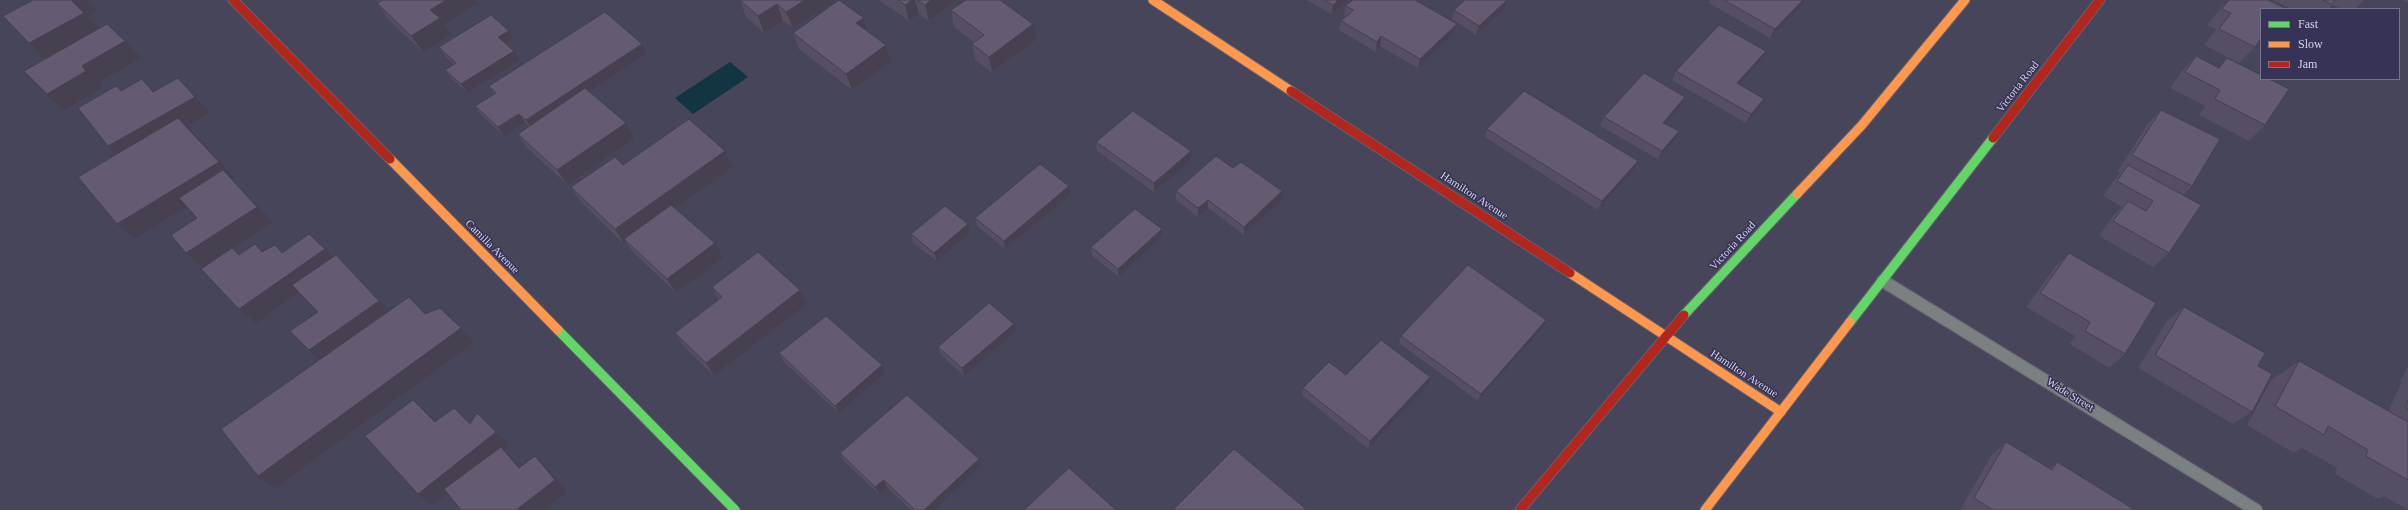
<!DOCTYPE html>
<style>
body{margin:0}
#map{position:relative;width:2408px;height:510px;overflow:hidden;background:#474559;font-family:"Times New Roman",serif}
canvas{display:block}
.legend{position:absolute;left:2260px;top:8px;width:140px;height:72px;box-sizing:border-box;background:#373356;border:1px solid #757390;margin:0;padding:5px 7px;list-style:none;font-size:12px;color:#d3d2e8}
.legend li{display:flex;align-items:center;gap:8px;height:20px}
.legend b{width:20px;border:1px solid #757390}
</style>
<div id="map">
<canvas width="2408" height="510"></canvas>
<ul class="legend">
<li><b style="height:5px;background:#63d668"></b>Fast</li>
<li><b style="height:5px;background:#ff974d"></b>Slow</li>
<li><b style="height:5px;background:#b3261e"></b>Jam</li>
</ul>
</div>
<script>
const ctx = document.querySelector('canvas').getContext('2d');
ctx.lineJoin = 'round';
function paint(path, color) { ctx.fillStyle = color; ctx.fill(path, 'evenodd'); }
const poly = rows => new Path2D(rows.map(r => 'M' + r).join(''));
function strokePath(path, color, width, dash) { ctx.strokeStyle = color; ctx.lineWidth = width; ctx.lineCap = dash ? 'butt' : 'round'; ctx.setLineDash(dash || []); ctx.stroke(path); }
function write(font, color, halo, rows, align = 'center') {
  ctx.font = font + ' "Times New Roman",serif'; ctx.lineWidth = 3; ctx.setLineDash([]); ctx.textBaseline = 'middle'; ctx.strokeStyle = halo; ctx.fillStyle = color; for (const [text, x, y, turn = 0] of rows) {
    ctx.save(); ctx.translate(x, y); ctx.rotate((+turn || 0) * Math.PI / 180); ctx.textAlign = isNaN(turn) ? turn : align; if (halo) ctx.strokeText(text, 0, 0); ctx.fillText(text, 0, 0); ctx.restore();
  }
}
paint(poly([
 [730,62,748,77,693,114,675,98]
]), '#123443');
const street = poly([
 [1883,281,2256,510]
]);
const fast = poly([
 [1684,315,1797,194],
 [1850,322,1993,138],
 [558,330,735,510]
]);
const slow = poly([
 [1153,0,1291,91],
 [390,159,558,330],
 [1797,194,1862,125,1965,0],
 [1570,273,1781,412],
 [1705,510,1850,322]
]);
const jam = poly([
 [233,0,390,159],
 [1291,91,1570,273],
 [1993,138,2100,0],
 [1520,510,1684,315]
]);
strokePath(street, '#656374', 14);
strokePath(fast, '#656374', 11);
strokePath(slow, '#656374', 11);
strokePath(jam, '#656374', 11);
strokePath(street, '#7b8081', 12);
strokePath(fast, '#63d668', 9);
strokePath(slow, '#ff974d', 9);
strokePath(jam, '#b3261e', 9);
paint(poly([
 [377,0,474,0,477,4,444,24,451,35,423,52,389,20,377,3,379,2],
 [740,0,833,0,834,2,793,28,783,21,764,33,746,17],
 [879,0,957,0,929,21,919,14,909,21],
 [1306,0,1347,0,1332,14],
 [1508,0,1505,9,1476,35,1452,19,1454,10],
 [1710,0,1805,0,1804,3,1770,38,1709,3],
 [2228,0,2268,0,2255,47,2239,63,2204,45,2216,29,2207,25,2220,9],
 [2275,0,2364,0,2355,9,2342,9,2332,5,2328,9,2291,9,2274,1],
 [2401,0,2408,0,2408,3],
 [1345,6,1457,24,1454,33,1418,68,1380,46,1376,52,1339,30,1341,21,1346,16,1344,16],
 [951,10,1036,40,992,72,975,60,972,44,974,42,954,27],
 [864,18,868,31,886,45,891,61,852,90,799,49,793,33],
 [509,31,514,40,507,45,514,51,520,60,468,93,452,79,445,70,454,64,445,56,439,47],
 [647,53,589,91,634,139,568,185,528,149,518,134,529,126,525,122,504,136,481,115,475,106,494,94,489,86],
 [2196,56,2218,68,2227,58,2265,125,2249,141,2199,115,2205,106,2170,88,2181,72],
 [1761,60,1739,85,1760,108,1746,123,1672,80,1676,71],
 [1685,97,1681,106,1666,124,1674,140,1658,159,1600,126,1604,117],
 [2161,110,2192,186,2183,195,2169,253,2153,267,2099,236,2113,216,2122,207,2103,196,2114,180,2121,172,2118,171,2147,125],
 [1487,129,1638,161,1634,170,1598,210,1485,137],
 [1096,142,1191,151,1191,160,1154,192,1097,151],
 [733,167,675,208,723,258,676,293,634,253,626,243,624,244,581,202,571,187],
 [1233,168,1282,191,1282,200,1244,235,1208,208,1198,217,1176,200,1176,191],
 [1070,195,1005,249,977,226,975,218],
 [968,224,970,232,937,261,913,243,911,234],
 [1162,229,1162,237,1119,277,1092,256,1091,247],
 [2069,253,2125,354,2109,368,2070,344,2075,336,2026,307,2055,267],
 [712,287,800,290,807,304,714,376,684,346,675,333,719,300],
 [2184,307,2252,412,2233,424,2138,368,2167,321],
 [1546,320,1543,328,1478,401,1399,343,1401,336],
 [1016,331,964,376,941,355,938,347],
 [779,353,885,373,839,413,783,361],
 [2299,361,2388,411,2401,384,2403,383,2400,382,2408,366,2408,510,2384,496,2378,499,2335,474,2337,468,2302,448,2294,453,2247,425,2271,380],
 [1346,375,1428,385,1368,449,1302,395,1303,388],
 [2006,442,2050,468,2057,462,2135,510,1960,510,1992,454],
 [840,453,979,459,981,466,934,510,911,510,887,487,879,494,844,461]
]), '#564e63');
paint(poly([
 [72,0,88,0,98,10,87,17,100,29,46,59,29,43],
 [446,0,474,0,477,4,444,24,451,35,423,52,411,36,430,10],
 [805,0,833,0,834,2,793,28,786,12],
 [912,0,915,0,919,14,909,21,905,5],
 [931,0,957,0,929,21,925,5],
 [1338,0,1347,0,1332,14,1333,5],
 [1508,0,1505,9,1476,35,1479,26],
 [1803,0,1805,0,1804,3,1770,38,1775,29],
 [777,4,783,21,764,33,758,16],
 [864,18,869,34,856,23],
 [1033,24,1036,40,992,72,989,57],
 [1457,24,1454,33,1418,68,1420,59],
 [509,31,514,40,504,46,498,37],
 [1381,36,1380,46,1376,52,1377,42],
 [125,41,141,57,99,82,103,87,64,110,47,94,82,66],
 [642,44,647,53,532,129,526,120],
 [886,45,891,61,852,90,846,74],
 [514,51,520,60,468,93,461,84],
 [1766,51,1761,60,1733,92,1737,83],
 [178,78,210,112,187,126,234,177,231,179,273,222,232,248,248,262,203,267,186,253,231,179,134,239,117,224,125,161,108,146],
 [1685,97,1681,106,1659,132,1663,123],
 [1764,99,1760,108,1746,123,1751,114],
 [519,114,525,122,504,136,498,127],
 [626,123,634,139,568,185,557,170],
 [1679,131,1674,140,1658,159,1662,151],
 [725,151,733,167,627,242,624,239,626,243,624,244,615,229],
 [1191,151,1191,160,1154,192,1154,183],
 [1638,161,1634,170,1598,210,1602,201],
 [1069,186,1070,195,1005,249,1004,241],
 [1282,191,1282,200,1244,235,1244,227],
 [1208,200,1208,208,1198,217,1198,208],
 [968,224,970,232,937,261,934,253],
 [1162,229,1162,237,1119,277,1118,269],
 [715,243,723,258,676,293,667,279],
 [325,249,339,263,256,323,239,309],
 [336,255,393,315,324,364,309,350],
 [800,290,807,304,714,376,706,363],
 [1546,320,1543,328,1478,401,1481,394],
 [1014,324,1016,331,964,376,962,368],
 [461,328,474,342,275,488,258,476],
 [882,365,885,373,839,413,835,406],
 [1430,377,1428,385,1368,449,1370,441],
 [413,400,427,413,449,435,435,422],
 [477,413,508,445,503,449,513,459,532,480,519,468,503,449,432,505,418,494],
 [535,456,547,469,567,492,544,510,516,510],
 [979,459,981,466,934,510,924,510],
 [884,480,887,487,879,494,875,487]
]), '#464050');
const building = poly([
 [33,0,72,0,71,0,84,13,29,43,3,16,33,0],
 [383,0,446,0,430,10,440,18,411,36,377,3,383,0],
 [740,0,805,0,786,12,777,4,758,16,740,0],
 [839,0,864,18,856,23,886,45,846,74,793,33,839,0],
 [898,0,912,0,905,5,898,0],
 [917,0,931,0,925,5,917,0],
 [966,0,1000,0,1033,24,989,57,972,44,984,35,951,10,966,0],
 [1324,0,1338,0,1333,5,1324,0],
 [1353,0,1415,0,1457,24,1420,59,1381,36,1377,42,1341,21,1354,10,1345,6,1353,0],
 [1465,0,1507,0,1479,26,1454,10,1465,0],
 [1724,0,1803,0,1775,29,1724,0],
 [2229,0,2268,0,2283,7,2282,9,2261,9,2261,38,2255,47,2219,29,2231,13,2222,9,2229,0],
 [2323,0,2335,0,2332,4,2323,0],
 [605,12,642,44,526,120,519,114,498,127,475,106,496,93,489,86,605,12],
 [491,15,509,31,498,37,514,51,461,84,445,70,456,63,439,47,491,15],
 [107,24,125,41,82,66,86,71,47,94,24,71,107,24],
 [1719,25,1766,51,1737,83,1764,99,1751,114,1676,71,1719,25],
 [2196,56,2219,68,2227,58,2261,75,2261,79,2269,79,2289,89,2265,125,2215,99,2220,90,2185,72,2196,56],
 [1644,73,1685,97,1663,123,1679,131,1662,151,1604,117,1644,73],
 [178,78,195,97,108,146,78,108,116,86,121,91,142,79,153,92,178,78],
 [585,88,626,123,557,170,518,134,585,88],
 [1524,91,1638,161,1602,201,1487,129,1524,91],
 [2161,110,2220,139,2192,186,2132,155,2161,110],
 [1133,111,1191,151,1154,183,1096,142,1133,111],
 [178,118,219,162,117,224,78,177,178,118],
 [689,119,725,151,615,229,571,187,615,157,623,165,689,119],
 [1216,156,1233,168,1241,162,1282,191,1244,227,1208,200,1198,208,1176,191,1216,156],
 [1040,164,1069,186,1004,241,975,218,1040,164],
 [2128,165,2201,205,2169,253,2113,221,2128,201,2146,211,2153,201,2117,181,2128,165],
 [223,170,257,207,186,253,171,235,197,218,179,198,223,170],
 [671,205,715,243,667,279,624,239,671,205],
 [945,206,968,224,934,253,911,234,945,206],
 [1135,209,1162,229,1118,269,1091,247,1135,209],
 [309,234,325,249,239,309,201,269,232,248,239,255,255,244,262,252,275,245,282,253,309,234],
 [758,252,800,290,706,363,675,333,722,297,712,287,758,252],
 [2069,253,2156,303,2125,354,2085,331,2090,322,2040,293,2069,253],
 [336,255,379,301,309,350,290,331,318,312,292,285,336,255],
 [1468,265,1546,320,1481,394,1401,336,1468,265],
 [409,297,425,314,440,308,461,328,258,476,221,429,409,297],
 [989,303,1014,324,962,368,938,347,989,303],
 [2184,307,2265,353,2258,366,2272,374,2252,412,2155,355,2184,307],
 [826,316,882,365,835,406,779,353,826,316],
 [1381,340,1430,377,1370,441,1303,388,1329,362,1346,375,1381,340],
 [2299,361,2408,422,2408,480,2366,456,2368,450,2328,426,2324,435,2275,406,2299,361],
 [907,395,979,459,924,510,915,510,884,480,875,487,840,453,907,395],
 [413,400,435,422,454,408,470,424,477,413,496,432,418,494,365,436,413,400],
 [2408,400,2408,409,2405,407,2408,400],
 [2006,442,2052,470,2057,462,2135,510,1993,510,1974,498,2006,442],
 [501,447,519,468,535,456,555,480,516,510,461,510,444,489,501,447],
 [1234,449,1307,510,1173,510,1234,449],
 [1069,468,1116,510,1027,510,1025,509,1069,468]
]);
paint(building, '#645b73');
strokePath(building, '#464050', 1);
write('11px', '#d3d2e8', '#373356', [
 ["Victoria Road",2018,87,-52],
 ["Hamilton Avenue",1474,196,33],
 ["Victoria Road",1733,246,-47],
 ["Camilla Avenue",492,247,45],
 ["Hamilton Avenue",1744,374,33],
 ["Wade Street",2070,395,32]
]);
</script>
